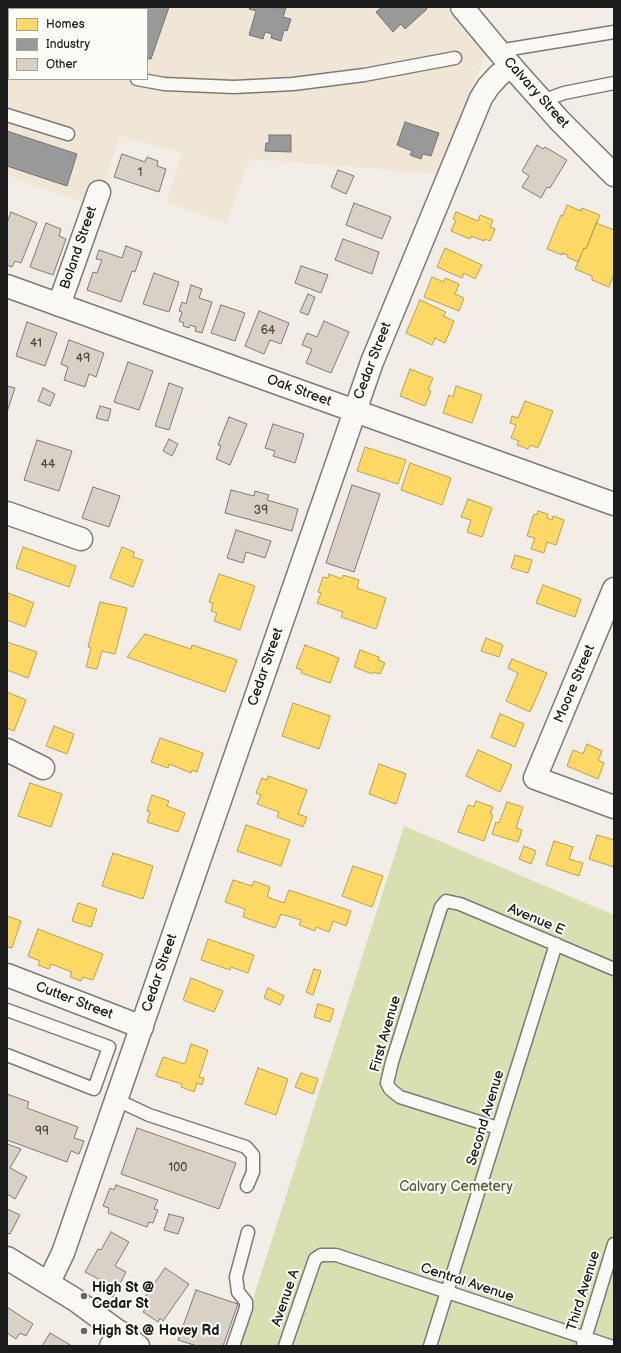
<!DOCTYPE html>
<style>
body{margin:0}
#map{position:relative;width:621px;height:1353px;overflow:hidden;background:#f2eee7;font-family:"Balsamiq Sans",sans-serif}
canvas{display:block}
.frame{position:absolute;inset:0;border:8px solid #1c1c1c;pointer-events:none}
.legend{position:absolute;left:8px;top:8px;width:140px;height:72px;box-sizing:border-box;background:#fdfcf7;border:1px solid #a3a29f;margin:0;padding:5px 7px;list-style:none;font-size:12px;color:#1c1c1c}
.legend li{display:flex;align-items:center;gap:8px;height:20px}
.legend b{width:20px;border:1px solid #a3a29f}
</style>
<div id="map">
<canvas width="621" height="1353"></canvas>
<div class="frame"></div>
<ul class="legend">
<li><b style="height:11px;background:#ffd966"></b>Homes</li>
<li><b style="height:11px;background:#999"></b>Industry</li>
<li><b style="height:11px;background:#d9d1c5"></b>Other</li>
</ul>
</div>
<script>
const ctx = document.querySelector('canvas').getContext('2d');
ctx.lineJoin = 'round';
function paint(path, color) { ctx.fillStyle = color; ctx.fill(path, 'evenodd'); }
const poly = rows => new Path2D(rows.map(r => 'M' + r).join(''));
function strokePath(path, color, width, dash) { ctx.strokeStyle = color; ctx.lineWidth = width; ctx.lineCap = dash ? 'butt' : 'round'; ctx.setLineDash(dash || []); ctx.stroke(path); }
function write(font, color, halo, rows, align = 'center') {
  ctx.font = font + ' "Balsamiq Sans",sans-serif'; ctx.lineWidth = 4; ctx.setLineDash([]); ctx.textBaseline = 'middle'; ctx.strokeStyle = halo; ctx.fillStyle = color; for (const [text, x, y, turn = 0] of rows) {
    ctx.save(); ctx.translate(x, y); ctx.rotate((+turn || 0) * Math.PI / 180); ctx.textAlign = isNaN(turn) ? turn : align; if (halo) ctx.strokeText(text, 0, 0); ctx.fillText(text, 0, 0); ctx.restore();
  }
}
paint(poly([
 [7,7,450,7,484,48,485,55,438,174,250,159,226,223,166,202,182,153,120,136,97,208,7,175],
 [9,9,147,9,147,79,9,79]
]), '#f0e6d6');
paint(poly([
 [404,826,614,915,614,1346,238,1346]
]), '#dadfb2');
const homes = poly([
 [567,205,581,211,582,208,600,215,586,249,584,248,578,262,567,257,568,255,562,253,562,255,547,249,561,215,563,216,567,205],
 [456,212,478,221,480,215,493,220,490,227,495,229,490,241,485,239,484,241,471,236,470,239,451,231,456,220,453,219,456,212],
 [596,223,614,230,614,274,609,287,592,280,592,276,575,269,584,248,586,249,596,223],
 [445,248,482,265,475,279,464,273,462,278,437,267,445,248],
 [432,277,444,282,445,278,459,284,455,294,464,298,459,311,424,297,432,277],
 [420,300,446,312,443,316,454,321,445,343,435,338,432,345,406,333,420,300],
 [410,369,433,378,428,390,431,391,425,406,400,396,410,369],
 [456,386,482,395,472,423,443,413,449,395,453,397,456,386],
 [525,401,553,411,538,448,530,445,528,449,517,445,519,441,511,438,516,425,510,423,512,416,518,418,525,401],
 [365,447,406,460,398,484,357,471,365,447],
 [410,463,451,478,442,505,401,490,410,463],
 [468,499,492,508,482,537,467,532,471,520,461,517,468,499],
 [538,511,548,514,547,518,552,520,553,516,564,520,556,545,547,542,544,553,531,549,535,538,527,536,534,514,537,515,538,511],
 [23,547,76,566,69,587,16,568,23,547],
 [122,547,134,552,133,557,143,560,133,587,110,578,122,547],
 [515,555,532,560,528,573,511,568,515,555],
 [219,574,255,586,240,630,214,621,217,613,211,611,213,603,209,602,219,574],
 [329,574,342,579,343,575,359,580,357,588,386,598,376,629,341,617,343,612,317,603,321,593,318,592,323,577,328,578,329,574],
 [543,585,581,599,575,617,536,603,543,585],
 [8,593,34,603,25,627,7,620,8,593],
 [100,602,127,608,115,654,102,651,97,669,86,667,91,648,88,647,100,602],
 [145,634,191,649,192,645,237,660,225,692,127,657,145,634],
 [486,638,503,645,499,657,481,651,486,638],
 [7,642,37,652,28,678,7,670,7,642],
 [305,645,339,658,330,683,301,673,302,670,296,668,305,645],
 [360,650,379,657,378,660,385,663,380,674,373,672,372,674,354,667,360,650],
 [512,659,547,673,530,712,506,701,518,673,508,668,512,659],
 [7,692,26,700,14,731,7,728,7,692],
 [293,703,330,716,319,749,282,736,293,703],
 [500,714,524,724,515,747,491,737,500,714],
 [54,726,74,734,67,754,46,746,54,726],
 [160,738,203,753,197,772,192,770,191,773,169,764,168,768,151,762,160,738],
 [587,744,602,751,598,760,604,763,598,779,567,766,573,750,583,754,587,744],
 [478,750,512,765,500,792,466,776,478,750],
 [379,764,406,774,396,804,369,794,379,764],
 [268,776,307,790,298,814,307,817,303,827,277,817,279,812,257,804,261,795,256,793,262,778,267,780,268,776],
 [30,783,62,794,51,827,18,816,30,783],
 [152,795,169,801,167,806,185,813,178,832,147,822,150,812,147,811,152,795],
 [476,801,493,807,490,814,493,815,484,841,458,832,468,805,474,807,476,801],
 [507,802,523,807,516,828,522,830,518,842,492,834,496,822,499,823,507,802],
 [246,825,290,840,281,866,237,851,246,825],
 [597,835,614,840,614,867,589,859,597,835],
 [554,841,573,847,569,859,583,863,579,876,546,865,554,841],
 [524,846,536,851,531,864,519,859,524,846],
 [113,853,153,866,143,899,102,886,113,853],
 [353,866,383,876,372,907,342,896,353,866],
 [233,880,252,886,254,881,270,887,267,897,284,903,289,890,351,911,346,926,333,921,329,932,316,927,315,931,299,925,301,920,281,914,275,928,243,917,245,909,225,902,233,880],
 [78,903,97,909,91,927,72,921,78,903],
 [7,916,21,921,12,948,7,947,7,916],
 [38,929,103,954,93,980,83,977,81,981,70,977,72,972,51,964,49,969,38,965,40,961,28,956,38,929],
 [208,939,254,955,248,973,231,967,230,970,201,960,208,939],
 [314,969,321,971,313,995,306,992,314,969],
 [191,978,223,991,214,1012,183,1000,191,978],
 [268,988,284,996,280,1005,264,998,268,988],
 [318,1004,334,1009,330,1022,314,1017,318,1004],
 [191,1044,208,1050,199,1077,204,1078,202,1085,197,1083,194,1092,181,1087,182,1084,156,1076,163,1057,185,1064,191,1044],
 [258,1068,288,1079,276,1115,245,1104,258,1068],
 [301,1073,318,1079,313,1094,295,1087,301,1073]
]);
paint(homes, '#ffd966');
strokePath(homes, '#bba050', 1);
const industry = poly([
 [100,7,169,7,151,59,147,59,147,9,99,9,100,7],
 [250,7,286,8,283,17,291,19,287,31,284,30,281,41,271,38,272,34,265,32,263,39,249,35,256,11,249,9,250,7],
 [382,7,425,7,427,9,405,29,401,24,393,32,376,12,382,7],
 [7,10,9,11,9,39,7,39,7,10],
 [405,122,439,133,431,156,423,154,421,159,410,155,412,151,397,145,405,122],
 [7,131,77,154,67,186,7,166,7,131],
 [269,135,291,135,291,152,265,151,266,143,269,143,269,135]
]);
paint(industry, '#999');
strokePath(industry, '#747474', 1);
const building = poly([
 [537,145,543,149,545,147,567,160,550,188,547,187,541,198,522,187,529,176,522,171,537,145],
 [122,154,145,162,147,157,158,161,157,166,166,169,159,192,114,177,122,154],
 [338,170,354,176,346,194,331,187,338,170],
 [354,203,391,217,382,239,346,225,354,203],
 [11,212,37,223,21,263,15,261,12,267,7,265,7,223,11,212],
 [46,223,61,229,59,236,66,239,53,275,30,267,46,223],
 [343,239,379,252,372,274,335,260,343,239],
 [126,246,142,252,135,272,132,271,121,302,87,290,93,272,97,273,102,260,96,259,99,250,122,258,126,246],
 [301,266,328,275,321,293,295,283,301,266],
 [154,273,179,282,169,312,143,304,154,273],
 [191,285,202,289,199,298,212,302,202,333,195,331,196,327,190,325,189,328,183,326,184,323,179,321,182,312,179,311,182,302,186,304,191,285],
 [308,294,315,297,308,315,300,312,308,294],
 [221,305,245,313,235,341,211,333,221,305],
 [259,311,289,323,281,344,270,340,264,354,245,346,259,311],
 [324,321,349,332,331,373,306,363,312,349,302,345,307,333,317,337,324,321],
 [27,322,57,333,45,366,16,356,27,322],
 [69,340,104,353,96,377,89,374,85,387,64,380,68,367,61,364,69,340],
 [128,362,153,371,139,410,114,402,128,362],
 [169,383,183,388,169,430,155,426,169,383],
 [7,386,15,388,7,412,7,386],
 [43,388,55,394,50,406,38,401,43,388],
 [100,406,111,409,108,421,96,418,100,406],
 [229,417,247,424,230,465,216,459,221,446,218,445,229,417],
 [273,424,304,434,295,463,273,456,275,451,265,448,273,424],
 [169,439,178,444,172,456,163,451,169,439],
 [37,440,72,451,59,491,24,480,37,440],
 [352,485,380,494,354,572,326,563,352,485],
 [93,487,120,496,109,527,82,518,93,487],
 [231,490,254,496,255,491,269,495,267,500,298,509,292,531,225,513,231,490],
 [236,530,271,541,265,558,246,552,243,563,227,558,236,530],
 [7,1094,29,1102,27,1108,78,1127,74,1138,84,1141,79,1154,71,1151,67,1162,7,1140,7,1094],
 [137,1128,236,1163,219,1209,121,1174,137,1128],
 [7,1144,21,1149,10,1168,27,1177,15,1199,7,1194,7,1144],
 [116,1185,158,1200,154,1209,158,1210,153,1223,149,1222,147,1227,108,1213,109,1208,103,1206,110,1188,114,1190,116,1185],
 [7,1209,20,1215,10,1234,7,1233,7,1209],
 [169,1214,184,1218,178,1234,164,1230,169,1214],
 [111,1232,129,1242,115,1266,126,1272,113,1297,102,1291,106,1283,85,1272,98,1249,101,1250,111,1232],
 [165,1268,189,1284,163,1321,160,1318,158,1322,143,1312,146,1308,140,1304,165,1268],
 [196,1290,238,1304,223,1346,197,1346,178,1340,196,1290],
 [7,1307,33,1324,26,1336,20,1333,16,1339,7,1333,7,1307],
 [50,1333,72,1346,42,1346,50,1333]
]);
paint(building, '#d9d1c5');
strokePath(building, '#7c7a77', 1);
const service = poly([
 [7,51,9,52],
 [498,51,614,32],
 [137,79,164,84,234,87,293,84,364,75,455,58],
 [542,101,564,93,614,83],
 [7,115,68,134],
 [7,1010,109,1047,94,1089,7,1055],
 [117,1100,149,1115,246,1147,253,1155,253,1172,247,1186],
 [498,1128,400,1097,390,1089,387,1083,392,1062,441,907,446,901,460,904,614,969],
 [583,1345,614,1244],
 [233,1346,246,1308,246,1302,238,1292,236,1277,248,1232],
 [285,1346,315,1259,321,1255,336,1255,610,1346],
 [430,1346,556,944]
]);
const minor = poly([
 [7,286,614,504],
 [59,305,99,192],
 [7,513,81,539],
 [614,589,535,778,614,807],
 [7,750,43,768],
 [7,975,142,1027],
 [49,1282,63,1253,372,362,481,98,488,87,499,75,511,66],
 [111,1346,120,1332]
]);
const tertiary = poly([
 [462,7,511,66,560,121,614,175]
]);
const secondary = poly([
 [7,1258,74,1299,138,1346]
]);
strokePath(service, '#7c7a77', 15);
strokePath(minor, '#7c7a77', 25);
strokePath(tertiary, '#7c7a77', 25);
strokePath(secondary, '#7c7a77', 25);
strokePath(service, '#faf9f6', 12);
strokePath(minor, '#faf9f6', 22);
strokePath(tertiary, '#faf9f6', 22);
strokePath(secondary, '#faf9f6', 22);
for (const [x, y, r, color] of [
 [84,1296,4,"#676663"],
 [84,1331,4,"#676663"]
]) { const dot = new Path2D(); dot.arc(x, y, r, 0, 2 * Math.PI); ctx.fillStyle = color; ctx.fill(dot); strokePath(dot, '#fdfcf7', 1.5); }
write('12px', '#4b4946', null, [
 ["1",140,173],
 ["64",268,331],
 ["41",36,344],
 ["49",83,359],
 ["44",48,465],
 ["39",261,511],
 ["99",42,1132],
 ["100",178,1168]
]);
write('14px', '#1c1c1c', '#fdfcf7', [
 ["Calvary Street",536,93,48],
 ["Boland Street",79,248,-71],
 ["Cedar Street",373,361,-69],
 ["Oak Street",299,391,20],
 ["Cedar Street",266,667,-71],
 ["Moore Street",575,684,-67],
 ["Avenue E",536,920,23],
 ["Cedar Street",160,973,-71],
 ["Cutter Street",74,1001,21],
 ["First Avenue",386,1034,-74],
 ["Second Avenue",486,1118,-73],
 ["Central Avenue",467,1283,18],
 ["Third Avenue",584,1291,-73],
 ["Avenue A",286,1298,-71]
]);
write('14px', '#585c41', '#fdfcf7', [
 ["Calvary Cemetery",456,1187]
]);
write('bold 14px', '#1c1c1c', '#fdfcf7', [
 ["High St @",92,1288],
 ["Cedar St",92,1304],
 ["High St @ Hovey Rd",92,1331]
], 'left');
</script>
